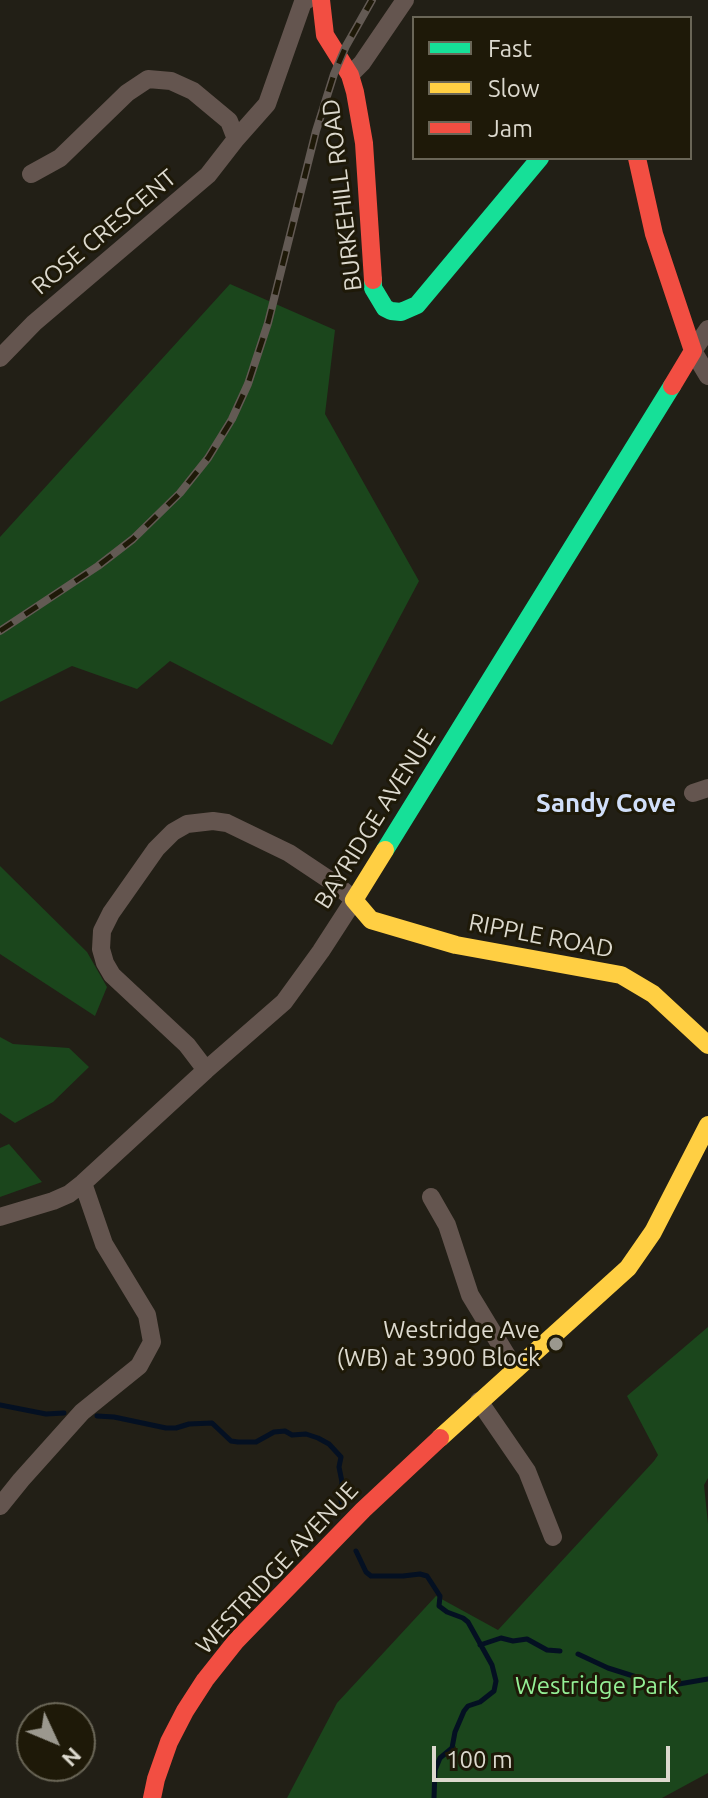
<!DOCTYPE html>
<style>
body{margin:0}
#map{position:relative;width:708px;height:1798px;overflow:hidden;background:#221f16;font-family:Ubuntu,sans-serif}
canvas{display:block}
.legend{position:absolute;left:412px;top:16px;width:280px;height:144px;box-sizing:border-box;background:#1e1908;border:2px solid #6a6657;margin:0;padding:10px 14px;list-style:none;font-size:24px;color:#dcd9ce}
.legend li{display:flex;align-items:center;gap:16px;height:40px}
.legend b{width:40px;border:2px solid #6a6657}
.north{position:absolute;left:16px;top:1702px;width:80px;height:80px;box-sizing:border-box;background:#1e1908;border:2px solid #6a6657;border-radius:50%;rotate:134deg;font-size:22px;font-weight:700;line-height:32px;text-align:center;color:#dcd9ce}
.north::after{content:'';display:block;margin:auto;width:28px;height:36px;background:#9b988e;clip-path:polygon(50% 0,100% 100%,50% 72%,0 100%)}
.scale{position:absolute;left:432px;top:1746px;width:238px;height:36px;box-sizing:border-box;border:4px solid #dcd9ce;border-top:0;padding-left:10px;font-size:24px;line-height:28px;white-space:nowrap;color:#dcd9ce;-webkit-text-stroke:6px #1e1908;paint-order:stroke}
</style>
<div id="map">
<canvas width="708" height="1798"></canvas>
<ul class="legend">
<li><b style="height:10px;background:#16e098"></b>Fast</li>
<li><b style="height:10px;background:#ffcf43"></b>Slow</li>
<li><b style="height:10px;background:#f24e42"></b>Jam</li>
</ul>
<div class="north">N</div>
<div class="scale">100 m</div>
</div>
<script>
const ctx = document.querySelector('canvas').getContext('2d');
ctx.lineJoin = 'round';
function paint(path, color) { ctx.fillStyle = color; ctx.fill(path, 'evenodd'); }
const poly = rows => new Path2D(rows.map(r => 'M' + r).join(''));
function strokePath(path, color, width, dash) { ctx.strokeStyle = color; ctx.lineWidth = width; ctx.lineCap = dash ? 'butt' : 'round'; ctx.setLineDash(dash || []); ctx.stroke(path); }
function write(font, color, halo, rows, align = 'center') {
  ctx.font = font + ' Ubuntu,sans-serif'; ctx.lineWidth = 6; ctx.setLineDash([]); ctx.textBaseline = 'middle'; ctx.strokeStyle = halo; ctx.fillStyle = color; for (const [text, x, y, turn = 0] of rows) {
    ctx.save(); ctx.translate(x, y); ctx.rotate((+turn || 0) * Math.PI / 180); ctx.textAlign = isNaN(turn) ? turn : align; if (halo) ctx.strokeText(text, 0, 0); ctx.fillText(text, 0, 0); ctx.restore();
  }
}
paint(poly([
 [230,284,335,330,325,414,419,581,332,745,170,661,137,689,72,666,0,702,0,537],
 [0,866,87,952,107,987,95,1016,0,954],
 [0,1037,13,1044,69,1048,89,1067,53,1102,15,1123,0,1113],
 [9,1144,42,1182,0,1197,0,1148],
 [708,1327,708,1478,704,1485,708,1524,708,1773,662,1798,287,1798,337,1703,436,1596,498,1630,654,1461,658,1455,627,1396]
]), '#1b461c');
strokePath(poly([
 [0,1405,46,1414,64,1413],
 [97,1416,114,1417,166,1428,176,1428,189,1424,212,1423,231,1441,238,1442,256,1442,274,1432,285,1431,292,1435,306,1434,318,1438,329,1444,341,1457,339,1467,342,1482,340,1495,342,1505],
 [356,1551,366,1572,371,1576,403,1576,420,1574,427,1576,440,1596,439,1606,447,1612,463,1618,468,1622,492,1665,496,1681,494,1691,480,1702,468,1706,464,1711,455,1732,452,1748,440,1758,435,1770,434,1798],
 [480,1645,501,1638,513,1641,527,1639,547,1650,560,1651],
 [578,1654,608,1668,646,1680,673,1685,708,1679]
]), '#041022', 5);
strokePath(poly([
 [350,75,362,63,405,0],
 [31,174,60,158,127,93,148,79,171,81,193,91,229,121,236,139],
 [708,329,693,351,708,376],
 [0,358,34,323,208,175,236,139,267,104,303,2,307,0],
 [693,793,708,788],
 [431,1197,447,1225,470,1295,515,1369],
 [0,1217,53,1201,69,1194,83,1183,206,1070,284,1002,321,951,354,900,337,885,289,853,227,823,213,821,187,824,173,832,156,849,111,913,102,931,101,949,105,963,112,975,187,1045,206,1070],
 [479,1401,527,1471,553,1537],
 [0,1506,21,1480,82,1412,139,1366,152,1342,147,1315,104,1244,83,1183]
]), '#64554f', 18);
strokePath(poly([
 [373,280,373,288,385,308,391,311,401,312,417,305,540,158],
 [385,850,672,386]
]), '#16e098', 18);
strokePath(poly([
 [385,850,354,900,371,920,456,945,621,975,653,994,708,1045],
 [440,1438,628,1268,653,1232,708,1125]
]), '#ffcf43', 18);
strokePath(poly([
 [321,0,325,35,350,75,355,92,364,143,373,280],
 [637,158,654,234,693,351,672,386],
 [152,1798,156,1779,169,1742,185,1711,205,1680,236,1641,363,1510,440,1438]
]), '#f24e42', 18);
const rail = poly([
 [0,631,98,566,133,539,180,493,208,458,232,419,248,384,268,323,316,131,334,74,346,46,372,0]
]);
strokePath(rail, '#635a54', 8);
strokePath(rail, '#1e1908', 5, [15]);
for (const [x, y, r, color] of [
 [556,1344,8,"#9b988e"]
]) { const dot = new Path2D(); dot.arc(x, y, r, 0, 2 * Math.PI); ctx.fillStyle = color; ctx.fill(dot); strokePath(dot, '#1e1908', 3); }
write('24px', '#dcd9ce', '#1e1908', [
 ["BURKEHILL ROAD",342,195,-97],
 ["ROSE CRESCENT",104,232,-40],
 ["BAYRIDGE AVENUE",375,819,-58],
 ["RIPPLE ROAD",541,936,11],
 ["WESTRIDGE AVENUE",277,1568,-47]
]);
write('24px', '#dcd9ce', '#1e1908', [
 ["Westridge Ave",540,1330],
 ["(WB) at 3900 Block",540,1358]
], 'right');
write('24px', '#94ef95', '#1e1908', [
 ["Westridge Park",597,1686]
]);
write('bold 26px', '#d1dffa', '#1e1908', [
 ["Sandy Cove",606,803]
]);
</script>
